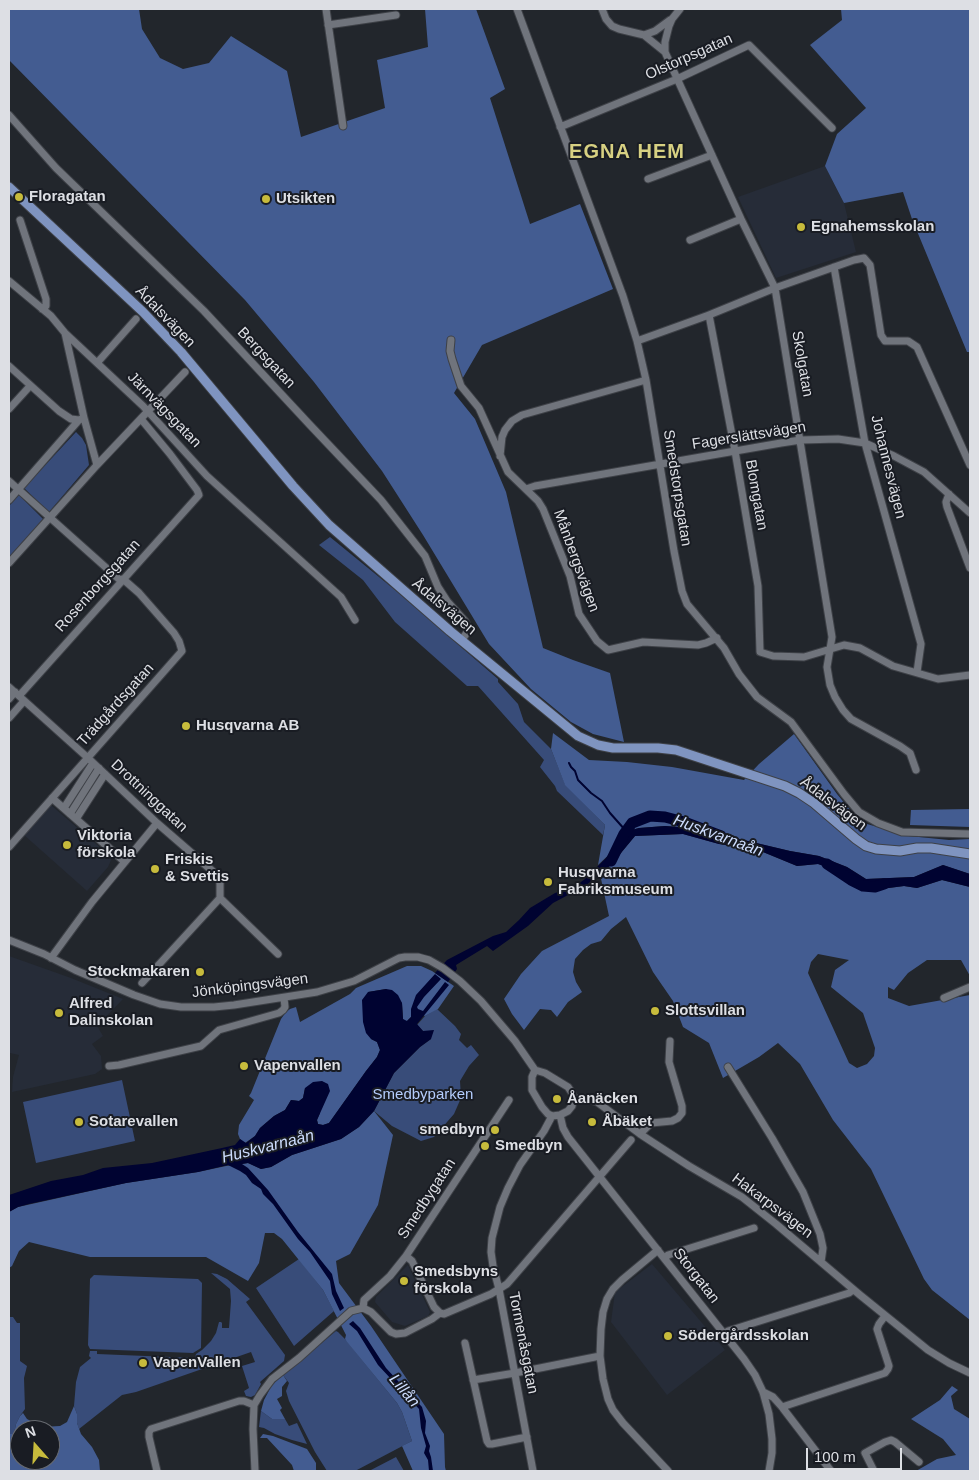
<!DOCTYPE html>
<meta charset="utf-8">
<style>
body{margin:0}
#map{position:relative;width:979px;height:1480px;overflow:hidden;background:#22262c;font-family:Arial,sans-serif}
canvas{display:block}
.frame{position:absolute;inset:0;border:10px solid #dddfe4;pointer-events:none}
.north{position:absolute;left:10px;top:1420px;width:50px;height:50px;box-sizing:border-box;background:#191c23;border:1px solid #676a70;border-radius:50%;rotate:341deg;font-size:14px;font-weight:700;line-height:20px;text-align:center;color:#dddfe4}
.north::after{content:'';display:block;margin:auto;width:18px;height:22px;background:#c7bb3c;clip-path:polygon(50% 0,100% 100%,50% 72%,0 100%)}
.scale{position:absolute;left:806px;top:1448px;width:96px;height:22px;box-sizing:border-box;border:2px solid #dddfe4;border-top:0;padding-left:6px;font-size:15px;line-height:18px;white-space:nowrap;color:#dddfe4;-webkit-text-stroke:4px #191c23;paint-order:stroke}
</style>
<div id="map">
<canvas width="979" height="1480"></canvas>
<div class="frame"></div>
<div class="north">N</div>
<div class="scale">100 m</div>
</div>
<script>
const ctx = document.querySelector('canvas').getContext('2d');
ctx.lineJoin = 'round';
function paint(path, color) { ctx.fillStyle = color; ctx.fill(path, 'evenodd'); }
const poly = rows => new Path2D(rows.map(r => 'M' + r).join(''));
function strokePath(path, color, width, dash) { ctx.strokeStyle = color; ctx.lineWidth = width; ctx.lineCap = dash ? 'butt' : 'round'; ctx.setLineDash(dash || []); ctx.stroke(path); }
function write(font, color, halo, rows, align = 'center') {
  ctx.font = font + ' Arial,sans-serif'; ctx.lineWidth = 4; ctx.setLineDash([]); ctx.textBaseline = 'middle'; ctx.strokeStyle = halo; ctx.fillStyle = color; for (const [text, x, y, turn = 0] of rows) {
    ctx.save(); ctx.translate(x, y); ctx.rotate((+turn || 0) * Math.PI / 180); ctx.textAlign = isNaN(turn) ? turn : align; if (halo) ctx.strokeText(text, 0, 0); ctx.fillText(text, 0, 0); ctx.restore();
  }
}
paint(poly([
 [825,166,844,203,856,252,776,278,738,197],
 [50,806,52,806,110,856,111,860,108,867,87,891,24,835],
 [9,956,71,978,123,999,97,1026,103,1036,92,1044,101,1056,102,1069,95,1074,12,1092,13,1077,19,1055,10,1053,9,1055],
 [652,1264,725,1350,667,1395,611,1322,615,1292],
 [408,1265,430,1312,428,1316,405,1326,392,1322,375,1302,376,1297]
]), '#262c38');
paint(poly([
 [76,432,82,438,86,445,89,465,49,512,24,488],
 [19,495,43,519,9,557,9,506],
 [330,537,395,590,498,679,498,682,518,704,524,722,551,749,565,784,605,825,603,835,557,791,555,786,540,767,544,760,478,686,467,686,395,622,363,580,319,545],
 [437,1009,455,1026,461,1034,459,1040,467,1048,471,1045,479,1055,469,1066,460,1081,461,1098,454,1114,434,1137,421,1141,392,1126,374,1111,394,1073,420,1047,431,1039,417,1025,425,1016],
 [122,1080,135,1141,36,1163,23,1102],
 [299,1259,323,1290,334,1311,294,1346,256,1288],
 [211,1273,217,1274,227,1279,250,1299,246,1302,285,1355,284,1361,260,1382,261,1384,255,1395,251,1397,246,1396,244,1391,249,1388,242,1366,255,1362,251,1352,136,1392,122,1395,79,1429,77,1423,77,1414,74,1406,76,1382,80,1367,91,1358,89,1356,90,1351,97,1351,97,1354,195,1358,196,1354,202,1350,211,1341,216,1333,219,1322,221,1322,222,1323,222,1328,229,1328,231,1301,230,1289],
 [94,1275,198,1279,202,1283,201,1348,193,1353,90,1349,88,1345,90,1279],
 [9,1317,13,1317,17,1323,20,1323,20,1361,27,1366,24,1378,25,1409,20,1416,16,1424,14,1434,9,1434],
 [336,1331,338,1332,345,1339,397,1403,402,1412,412,1441,355,1471,327,1471,315,1452,289,1401,286,1391,289,1383,283,1375],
 [261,1411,272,1419,285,1419,289,1426,297,1423,307,1444,292,1440,275,1434,264,1428,259,1427],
 [396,1457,404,1471,369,1471]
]), '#384c79');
paint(poly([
 [9,9,139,9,142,29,160,58,183,69,209,63,231,36,287,71,301,137,385,108,377,60,428,47,425,9,476,9,505,89,490,98,530,224,580,204,613,289,482,345,454,393,475,419,506,492,543,648,573,660,610,673,624,742,593,734,571,722,531,689,489,644,423,535,382,471,314,382,245,300,9,60],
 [841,9,970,9,970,352,967,352,912,219,903,192,844,203,825,166,837,134,866,108,810,45,842,20],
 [553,733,589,760,627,762,672,767,744,780,759,764,794,734,837,794,851,811,867,824,909,836,949,840,970,839,970,874,943,865,914,877,866,879,847,867,819,856,790,851,693,828,665,826,639,828,628,831,618,846,598,865,605,825,565,785,551,749],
 [970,809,970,827,910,825,911,810],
 [683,834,719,844,740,847,763,852,797,866,818,864,845,873,881,889,904,886,917,888,942,880,970,887,970,976,961,960,927,960,908,973,894,990,888,987,888,998,909,1006,970,995,970,1320,932,1290,924,1279,871,1169,833,1120,800,1064,778,1043,759,1057,723,1078,709,1043,683,1027,673,1001,653,972,626,917,611,929,601,941,591,944,583,950,575,959,573,972,576,982,582,992,568,1002,557,1017,551,1010,540,1009,524,1030,512,1014,504,999,521,974,542,951,609,916,600,874,611,865,635,836],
 [818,954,849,960,835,970,831,987,863,1013,875,1048,874,1056,867,1064,857,1068,849,1063,808,973,811,962],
 [407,966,421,966,432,971,454,986,438,1009,425,1016,411,1009,411,1017,407,1021,404,1021,403,1019,402,1003,386,989,368,992,371,1039,377,1042,380,1050,377,1057,366,1071,329,1123,323,1125,318,1124,317,1120,320,1113,305,1088,303,1098,299,1101,291,1100,285,1110,274,1116,260,1128,255,1136,245,1143,240,1139,238,1134,239,1125,254,1100,249,1096,251,1093,281,1019,286,1012,290,1009,296,1007,300,1022,350,994,356,988],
 [374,1111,393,1135,378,1205,350,1254,336,1261,339,1283,371,1326,444,1434,445,1467,446,1471,413,1471,402,1446,412,1441,402,1412,397,1403,347,1342,345,1339,346,1335,323,1290,282,1239,274,1233,265,1233,259,1263,248,1281,206,1257,90,1257,29,1242,19,1251,12,1266,9,1268,9,1212,18,1207,126,1183,198,1172,226,1166,248,1163,261,1169,271,1167,292,1155,341,1139,359,1127],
 [283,1375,287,1381,282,1387,282,1396,277,1399,282,1408,280,1410,285,1419,272,1419,261,1411,264,1400,272,1385],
 [952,1386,958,1390,951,1396,954,1409,970,1419,970,1471,916,1471,937,1459,956,1455,943,1439,911,1419,940,1400],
 [74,1406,77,1414,77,1423,81,1434,92,1447,99,1460,100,1471,9,1471,9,1434,14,1434,16,1424,20,1416,23,1413,27,1419,42,1427,60,1426,67,1422],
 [20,1430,50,1430,50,1460,20,1460],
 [263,1434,273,1436,307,1449,316,1463,316,1471,294,1471,292,1465,267,1438,260,1438]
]), '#435c91');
paint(poly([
 [665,826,693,828,790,851,819,856,847,867,866,879,914,877,943,865,970,874,970,887,942,880,917,888,904,886,881,889,852,882,844,873,818,864,797,866,763,852,740,847,719,844,683,834,635,836,611,865,600,874,585,886,553,903,528,926,493,951,487,946,456,965,457,969,448,982,435,973,447,960,493,936,506,932,519,920,530,908,555,893,574,887,585,879,618,846,628,831,639,828],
 [435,974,441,979,424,997,417,1007,418,1009,423,1011,445,982,449,985,417,1024,423,1031,434,1030,431,1039,420,1047,394,1073,374,1111,359,1127,341,1139,292,1155,271,1167,261,1169,248,1163,242,1164,248,1168,268,1190,298,1232,332,1274,336,1291,344,1308,340,1311,332,1294,330,1281,310,1252,298,1239,273,1204,263,1194,261,1189,252,1183,246,1175,240,1171,228,1165,198,1172,126,1183,29,1204,18,1207,9,1212,9,1195,51,1181,83,1175,103,1168,152,1163,222,1148,235,1145,240,1139,246,1143,255,1136,260,1128,274,1116,285,1110,291,1100,299,1101,303,1098,305,1088,313,1082,322,1081,328,1084,330,1091,317,1120,318,1124,323,1125,329,1123,366,1071,377,1057,380,1050,377,1042,371,1039,366,1033,363,1022,362,1000,368,992,386,989,392,990,398,995,402,1003,403,1019,407,1021,411,1017,411,1009,416,995],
 [353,1321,360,1328,386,1368,422,1407,426,1421,425,1433,430,1446,429,1451,431,1457,433,1471,429,1471,428,1460,424,1453,426,1446,421,1428,419,1409,378,1365,357,1331,349,1324]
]), '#000331');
strokePath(poly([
 [569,763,571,767,575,771,578,780,591,793,602,801,610,813,626,831]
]), '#000331', 2);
strokePath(poly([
 [611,861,624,834,632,823,650,816,665,817,684,822,721,836],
 [827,864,851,880,863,886,875,887,884,884]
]), '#000331', 11);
const minor = poly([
 [326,9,343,126],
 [517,9,623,296,637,341,646,380,674,551,682,591,687,604,724,648,739,674,757,697,791,722,844,794,859,812,878,823,902,832,970,834],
 [602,9,606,19,612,26,619,29,644,35,665,52,741,219,775,288,832,637,827,667,830,685,835,697,843,710,851,719,900,746,910,753,916,770],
 [328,25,396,15],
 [644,35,655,31,670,20],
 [665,52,665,42,669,26,672,19,680,9],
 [9,115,56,168,204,311,310,425,381,500,425,556,438,587,447,601,465,621,469,629,462,640],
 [560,127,677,79,749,45,832,128],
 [648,179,712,155],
 [20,220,46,299,46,306,42,309],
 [690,240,741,219],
 [834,267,865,443,921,644,917,672],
 [9,281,51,316,65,333,143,406,207,476,341,597,355,620],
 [709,315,735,451,758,586,760,652,773,656,804,657,844,645,860,648,893,666,938,679,970,675],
 [451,340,450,351,452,359,461,386,479,408,508,472,538,501,543,509,570,576,579,614,597,641,608,650,643,642,698,645,706,643,717,638],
 [637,341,709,315,775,288,854,260,864,258,870,265,881,335,885,341,908,341,917,347,970,465],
 [97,363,136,319],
 [9,366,59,411,71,419,79,420],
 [9,409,30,386],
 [500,456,502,437,505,430,512,421,522,415,646,380],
 [97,465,185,372],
 [9,481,121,581],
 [526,489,535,486,781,443,801,440,838,439,865,443,894,456,924,472,970,513],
 [949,494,946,502,947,507,970,568],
 [9,500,79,420,84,418,65,333],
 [9,563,97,465,84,418],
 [9,687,88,758,157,823,217,875,220,883,220,898,278,954],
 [19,696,199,495,197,490,170,454,141,419],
 [9,699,15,692],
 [9,718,24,701],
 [52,798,125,862],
 [64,808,93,763],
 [70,814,99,768],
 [76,819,105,774],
 [9,847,182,651,179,641,174,633,139,593,123,579],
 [9,940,44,954,75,970,134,995,160,1004,181,1007,214,1007,234,1005,317,992,354,981,399,958,405,957,418,957,429,960,443,968,460,981,481,1001,515,1041,535,1070,545,1073,568,1087,572,1093,573,1099,572,1106,568,1111,560,1115,552,1116,548,1114,542,1107,532,1090,532,1077,535,1070],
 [51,958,92,902,157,823],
 [142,983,220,898],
 [944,998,970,987],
 [109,1066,119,1065,201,1046,219,1030,279,1013,283,1010,285,1007,284,998],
 [728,1067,772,1138,803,1192,820,1234,823,1248,821,1262],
 [573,1099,584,1098,597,1102,640,1134,689,1166,742,1197,776,1224,860,1295,928,1350,949,1363,970,1373],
 [560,1115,563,1128,568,1137,744,1359,755,1375,763,1392,769,1414,772,1439,772,1453,769,1471],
 [640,1134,651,1123,672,1121,678,1118,682,1113,682,1106,669,1062,670,1041],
 [658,1250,622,1280,613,1289,607,1299,603,1312,601,1329,600,1356,603,1379,608,1399,613,1410,623,1423,668,1471],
 [406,1256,412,1261,434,1307,440,1313,444,1314,491,1294,507,1284,514,1276,631,1140],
 [665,1258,668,1255,754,1228],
 [363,1308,371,1312,391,1332,396,1334,405,1333,432,1319,440,1313],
 [724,1334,728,1331,849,1293,853,1290],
 [465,1343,487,1441,489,1444,492,1444,527,1437],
 [473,1380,515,1373,600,1356],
 [763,1392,773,1397,782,1407,831,1471],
 [782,1407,885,1373,888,1369,889,1366,877,1329,879,1324,885,1316],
 [157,1471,149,1437,149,1432,151,1429,239,1401,244,1401,254,1405],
 [255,1471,253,1429,254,1405,260,1395,272,1379,299,1358,351,1311,363,1308,364,1300,390,1276,406,1256,509,1100],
 [533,1471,499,1289,493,1266,491,1252,492,1238,500,1207,508,1188,520,1165,544,1131,552,1116],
 [874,1471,865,1453,885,1442,891,1440,895,1442,919,1462]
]);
const major = poly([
 [9,187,143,312,181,352,293,486,329,525,450,631,578,736,598,745,613,748,658,748,676,750,785,786,799,793,814,803,856,839,866,846,876,849,900,851,917,848,931,848,970,854]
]);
strokePath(minor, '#3e4147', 9);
strokePath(major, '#3e4147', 11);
strokePath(minor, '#70747c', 7);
strokePath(major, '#7f94c0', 9);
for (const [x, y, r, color] of [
 [19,197,5,"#c7bb3c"],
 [266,199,5,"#c7bb3c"],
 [801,227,5,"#c7bb3c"],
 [186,726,5,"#c7bb3c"],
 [67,845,5,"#c7bb3c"],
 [155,869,5,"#c7bb3c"],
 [548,882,5,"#c7bb3c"],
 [200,972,5,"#c7bb3c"],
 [655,1011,5,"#c7bb3c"],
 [59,1013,5,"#c7bb3c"],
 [244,1066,5,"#c7bb3c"],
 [557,1099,5,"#c7bb3c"],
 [79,1122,5,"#c7bb3c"],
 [592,1122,5,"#c7bb3c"],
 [495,1130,5,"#c7bb3c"],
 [485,1146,5,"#c7bb3c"],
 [404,1281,5,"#c7bb3c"],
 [668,1336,5,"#c7bb3c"],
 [143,1363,5,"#c7bb3c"]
]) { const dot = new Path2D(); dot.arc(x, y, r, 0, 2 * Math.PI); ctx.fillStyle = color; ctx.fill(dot); strokePath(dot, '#191c23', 2); }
write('15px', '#dddfe4', '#191c23', [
 ["Olstorpsgatan",689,57,-24],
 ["Ådalsvägen",165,317,46],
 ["Bergsgatan",266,358,47],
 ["Skolgatan",802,364,80],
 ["Järnvägsgatan",164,410,46],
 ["Fagerslättsvägen",749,436,-9],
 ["Johannesvägen",888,467,76],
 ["Smedstorpsgatan",677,488,81],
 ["Blomgatan",756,495,80],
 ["Månbergsvägen",576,561,70],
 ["Rosenborgsgatan",98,586,-48],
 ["Ådalsvägen",444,607,40],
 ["Trädgårdsgatan",116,705,-48],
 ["Drottninggatan",149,796,43],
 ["Ådalsvägen",833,804,37],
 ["Jönköpingsvägen",250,986,-7],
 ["Smedbygatan",427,1199,-57],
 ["Hakarpsvägen",772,1206,37],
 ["Storgatan",696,1276,52],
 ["Tormenåsgatan",523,1343,79]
]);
write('bold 15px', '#dddfe4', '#191c23', [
 ["Floragatan",29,197],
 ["Utsikten",276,199],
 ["Egnahemsskolan",811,227],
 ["Husqvarna AB",196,726],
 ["Viktoria",77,836],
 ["förskola",77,853],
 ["Friskis",165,860],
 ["& Svettis",165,877],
 ["Husqvarna",558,873],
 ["Fabriksmuseum",558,890],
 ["Stockmakaren",190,972,"right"],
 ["Alfred",69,1004],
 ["Dalinskolan",69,1021],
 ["Slottsvillan",665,1011],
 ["Vapenvallen",254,1066],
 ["Åanäcken",567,1099],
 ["Sotarevallen",89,1122],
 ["Åbäket",602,1122],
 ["smedbyn",485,1130,"right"],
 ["Smedbyn",495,1146],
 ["Smedsbyns",414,1272],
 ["förskola",414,1289],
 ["Södergårdsskolan",678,1336],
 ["VapenVallen",153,1363]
], 'left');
write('15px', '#b4ccfc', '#191c23', [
 ["Smedbyparken",423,1095]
]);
write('italic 16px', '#cdddfe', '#191c23', [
 ["Huskvarnaån",718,836,20],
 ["Huskvarnaån",268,1147,-14],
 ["Lillån",404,1391,50]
]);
ctx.letterSpacing = '1px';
write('bold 20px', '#d7d082', '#191c23', [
 ["EGNA HEM",627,152]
]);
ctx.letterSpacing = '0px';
</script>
